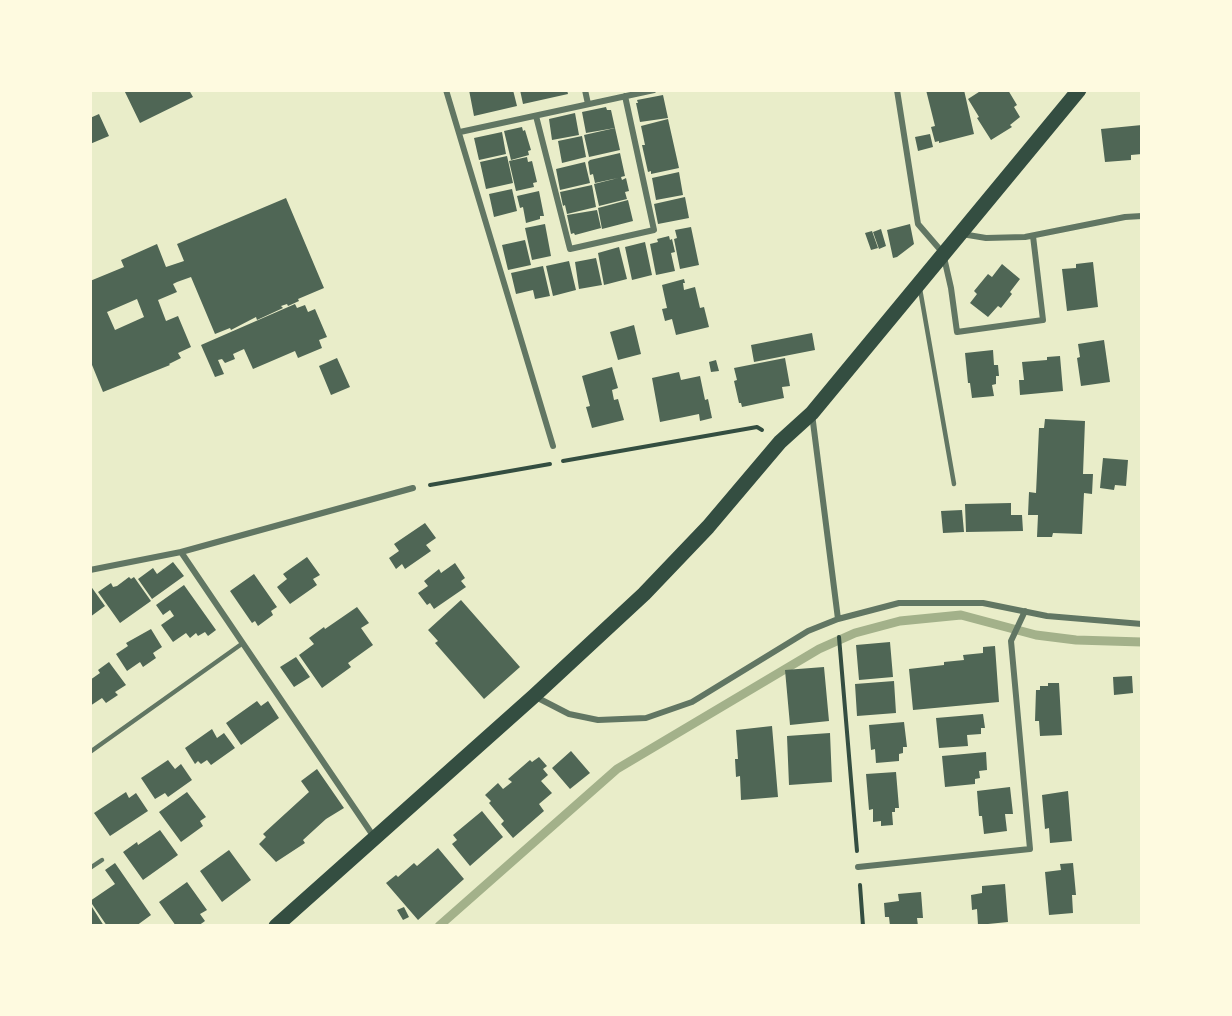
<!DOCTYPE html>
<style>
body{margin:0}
#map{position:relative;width:1232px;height:1016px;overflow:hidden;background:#e9edc9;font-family:"Fira Sans",sans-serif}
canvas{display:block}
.frame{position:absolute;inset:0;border:92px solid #fefae0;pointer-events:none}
</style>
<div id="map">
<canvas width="1232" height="1016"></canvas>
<div class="frame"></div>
</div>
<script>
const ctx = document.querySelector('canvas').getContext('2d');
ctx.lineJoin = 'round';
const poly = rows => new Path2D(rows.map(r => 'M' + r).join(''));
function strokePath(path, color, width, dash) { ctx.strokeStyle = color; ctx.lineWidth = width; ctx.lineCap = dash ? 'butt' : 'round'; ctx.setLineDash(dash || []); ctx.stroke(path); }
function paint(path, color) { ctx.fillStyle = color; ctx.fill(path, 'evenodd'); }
strokePath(poly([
 [439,926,617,769,819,649,855,633,900,621,961,615,1036,635,1076,640,1142,642]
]), '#a3b18a', 9);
paint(poly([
 [124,90,189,90,193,97,140,123],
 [469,90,513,90,517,106,474,116],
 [520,90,567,90,568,94,523,104],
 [926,90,964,90,974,134,939,143,939,141,935,142,931,127,935,126],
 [982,90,995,92,1008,90,1017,105,1014,107,1020,117,1010,125,1012,127,991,140,977,118,979,117,968,99],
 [663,95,668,118,640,122,636,103,638,103,637,100],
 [606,107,607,110,611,110,615,128,586,133,582,112],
 [575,113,579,135,552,140,549,119],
 [99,114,109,136,90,144,90,118],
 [668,119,679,168,651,174,651,171,648,172,642,145,645,145,641,126],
 [1142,125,1142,154,1131,155,1131,160,1105,162,1101,129],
 [522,127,523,131,525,130,531,150,528,151,529,155,511,160,504,131],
 [615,128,620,150,589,157,584,135],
 [502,132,506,154,479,160,474,138],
 [930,134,933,147,918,151,915,137],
 [582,136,586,157,562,163,558,141],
 [620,153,625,176,621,177,622,180,626,178,629,191,625,192,627,199,599,206,594,184,618,178,595,183,593,174,590,175,588,162,590,160],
 [507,156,513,183,486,189,480,162],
 [527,157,528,162,532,161,537,182,533,183,534,187,516,191,509,161],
 [585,162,590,183,560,190,556,169],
 [679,172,683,195,656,200,652,178],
 [592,185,596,207,567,214,565,205,563,206,560,192],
 [512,189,517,211,494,217,489,194],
 [539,191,544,216,540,216,540,219,526,223,523,207,520,208,517,196],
 [685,197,689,218,658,224,654,204],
 [286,198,324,288,298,299,299,301,288,306,287,304,281,306,283,308,257,320,256,317,231,330,230,328,215,334,191,277,177,282,173,284,177,292,158,300,166,321,178,316,191,347,178,353,181,358,169,364,170,365,103,392,90,360,90,281,124,267,121,260,157,244,166,267,184,261,177,244],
 [137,299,144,317,115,330,107,312],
 [628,200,633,221,602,229,598,208],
 [597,210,601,228,575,235,574,233,571,234,567,215],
 [545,224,551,256,532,260,525,228],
 [910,224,914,244,897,257,893,258,887,230],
 [691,227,699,265,680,269,674,239,677,238,675,230],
 [881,229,886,246,879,249,873,232],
 [872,231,878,248,871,250,865,233],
 [669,236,670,240,672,239,675,252,671,253,675,271,656,275,650,244,658,242,657,239],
 [525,240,531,265,508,270,502,245],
 [645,242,652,275,632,280,625,247],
 [619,247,627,279,604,285,598,253],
 [596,258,602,285,579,289,575,262],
 [569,261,576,290,553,296,546,266],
 [1093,262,1098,307,1067,311,1062,269,1076,268,1076,264],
 [1002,264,1020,279,1010,292,1012,294,1001,308,998,306,988,317,970,303,977,294,974,291,988,274,992,277],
 [543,266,550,296,535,299,533,290,516,294,511,273],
 [684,279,685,283,683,283,684,290,695,287,700,308,704,307,709,327,676,335,672,319,665,321,662,309,667,308,662,285],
 [295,304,297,308,305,305,308,312,315,309,327,337,319,340,322,348,298,358,295,351,253,369,244,349,233,354,235,359,225,363,222,359,218,360,224,374,215,377,201,345],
 [634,325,641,354,618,360,610,332],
 [812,333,815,350,754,362,751,345],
 [1104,340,1110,382,1081,386,1077,358,1080,357,1078,344],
 [993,350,994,365,998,365,999,376,996,376,996,384,992,385,994,396,972,398,970,383,968,383,965,353],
 [1060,356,1063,391,1020,395,1019,380,1024,380,1022,362,1047,360,1047,357],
 [337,358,350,387,331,395,319,366],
 [785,358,790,386,782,387,784,398,742,407,741,403,739,403,734,381,737,380,734,368],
 [716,360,719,371,711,372,709,362],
 [612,367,618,388,612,390,614,400,618,399,624,420,592,428,586,407,590,406,582,376],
 [679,372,681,380,700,376,705,400,708,399,712,418,700,421,699,414,660,422,652,378],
 [1045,419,1085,421,1083,474,1093,474,1092,494,1084,493,1082,534,1053,533,1052,537,1037,537,1038,515,1028,515,1029,492,1036,493,1039,428,1044,428],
 [1103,458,1128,460,1126,486,1115,485,1114,490,1100,488],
 [1011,503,1011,515,1022,515,1023,531,966,532,965,504],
 [962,510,964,532,943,533,941,511],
 [425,523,436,538,426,545,431,551,405,569,402,564,396,569,389,558,399,551,394,544],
 [307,557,320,575,313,579,317,585,290,604,277,587,287,579,283,574],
 [173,562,184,576,152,599,138,579,153,568,157,574],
 [455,563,465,578,461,581,466,587,434,609,430,603,427,605,418,593,428,586,424,581,439,569,441,573],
 [254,574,277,607,271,611,273,615,258,626,255,621,252,623,230,591],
 [129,577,131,579,134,577,151,601,120,623,98,592,111,583,113,587,117,586],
 [90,585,105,606,90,617],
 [184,585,216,630,208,636,205,632,198,636,196,633,190,638,186,633,173,642,161,625,174,616,170,610,163,615,156,605],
 [461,600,520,667,484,699,435,643,438,641,428,630],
 [357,607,369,623,361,628,373,645,348,663,351,667,322,688,299,655,314,644,309,638,324,627,325,629],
 [151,629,162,647,153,653,156,658,143,667,140,662,127,671,116,654,128,646,126,643],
 [890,642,893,677,859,680,856,645],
 [995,646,999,702,913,710,909,669,944,665,944,662,964,660,963,655,983,653,983,647],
 [296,657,310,677,294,687,280,667],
 [109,662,126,685,115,692,118,695,106,703,102,698,90,706,90,680,100,673,98,670],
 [824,667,829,721,790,725,785,670],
 [1132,676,1133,693,1114,695,1113,677],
 [894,681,896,713,857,716,855,684],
 [1048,683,1059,683,1062,735,1040,736,1039,721,1035,721,1036,690,1040,690,1040,686,1048,686],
 [257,701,261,706,268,701,279,718,241,745,226,723],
 [983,714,985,728,981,728,981,734,967,735,968,746,939,748,936,718],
 [904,722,907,747,903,747,903,753,899,754,899,761,876,763,875,749,871,750,869,725],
 [772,726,778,797,741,800,740,776,736,777,735,759,738,759,736,730],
 [212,729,217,738,224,733,235,748,211,765,207,760,201,764,198,761,195,764,185,748],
 [830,733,832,782,789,785,787,736],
 [571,751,590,773,570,789,552,768],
 [986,752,987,770,979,771,980,778,975,779,975,784,945,787,942,756],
 [539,757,547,766,543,769,548,775,541,781,552,793,539,804,544,811,513,838,501,824,504,821,489,803,491,801,485,795,498,783,503,789,512,782,508,779,530,760,532,762],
 [168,760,175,769,181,764,192,780,168,797,165,793,155,799,141,778],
 [317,769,344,808,326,819,303,840,305,843,276,862,259,844,266,837,263,834,309,792,301,781],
 [896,772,899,808,895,808,895,812,892,812,893,825,881,826,881,821,873,822,873,809,869,810,866,774],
 [1010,787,1013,814,1005,814,1007,831,984,834,982,816,979,816,977,791],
 [1068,791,1072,841,1050,843,1049,828,1045,829,1042,795],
 [126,792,129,798,136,793,148,811,110,836,94,813],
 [187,792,206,817,200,821,203,826,181,842,159,812],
 [482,811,503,837,470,866,452,844,457,840,453,835],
 [160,830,178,855,143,880,123,852,137,842,138,845],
 [438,848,464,879,418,920,386,883,396,875,398,877,414,863,417,866],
 [229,850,251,880,222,902,200,871],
 [115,863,151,915,136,926,107,926,90,901,115,884,105,870],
 [1073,863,1076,895,1072,895,1073,913,1049,915,1045,872,1061,870,1060,864],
 [187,882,207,910,200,914,205,921,198,926,176,926,159,902],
 [1005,884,1008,922,978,925,977,909,972,910,971,895,982,893,982,886],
 [921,892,923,918,917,918,918,926,890,926,889,917,885,917,884,903,899,901,898,894],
 [92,907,104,926,90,926],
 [404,907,409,917,403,920,397,910]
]), '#4f6655');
strokePath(poly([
 [563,461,757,427,762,430],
 [430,485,550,464],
 [839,637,857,851],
 [860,885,863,926]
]), '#344e41', 4);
strokePath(poly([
 [920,289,954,484],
 [90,752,243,643],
 [90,868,102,860]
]), '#617663', 4.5);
strokePath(poly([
 [446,90,553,446],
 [585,90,588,104],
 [897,90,918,224,943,253,951,288,957,332,1043,320,1033,236],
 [536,116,570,249,654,230,625,96],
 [460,132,654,90],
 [962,234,986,238,1025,237,1125,217,1142,216],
 [812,414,838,619],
 [181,552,413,488],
 [90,570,181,552,374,837],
 [534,696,569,714,598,720,646,718,692,702,808,631,838,619,899,603,983,603,1047,616,1142,624],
 [858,867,1030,849,1011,641,1025,611]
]), '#617663', 6);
strokePath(poly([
 [276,926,534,696,644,594,708,527,780,442,812,413,1079,90]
]), '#344e41', 15);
</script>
